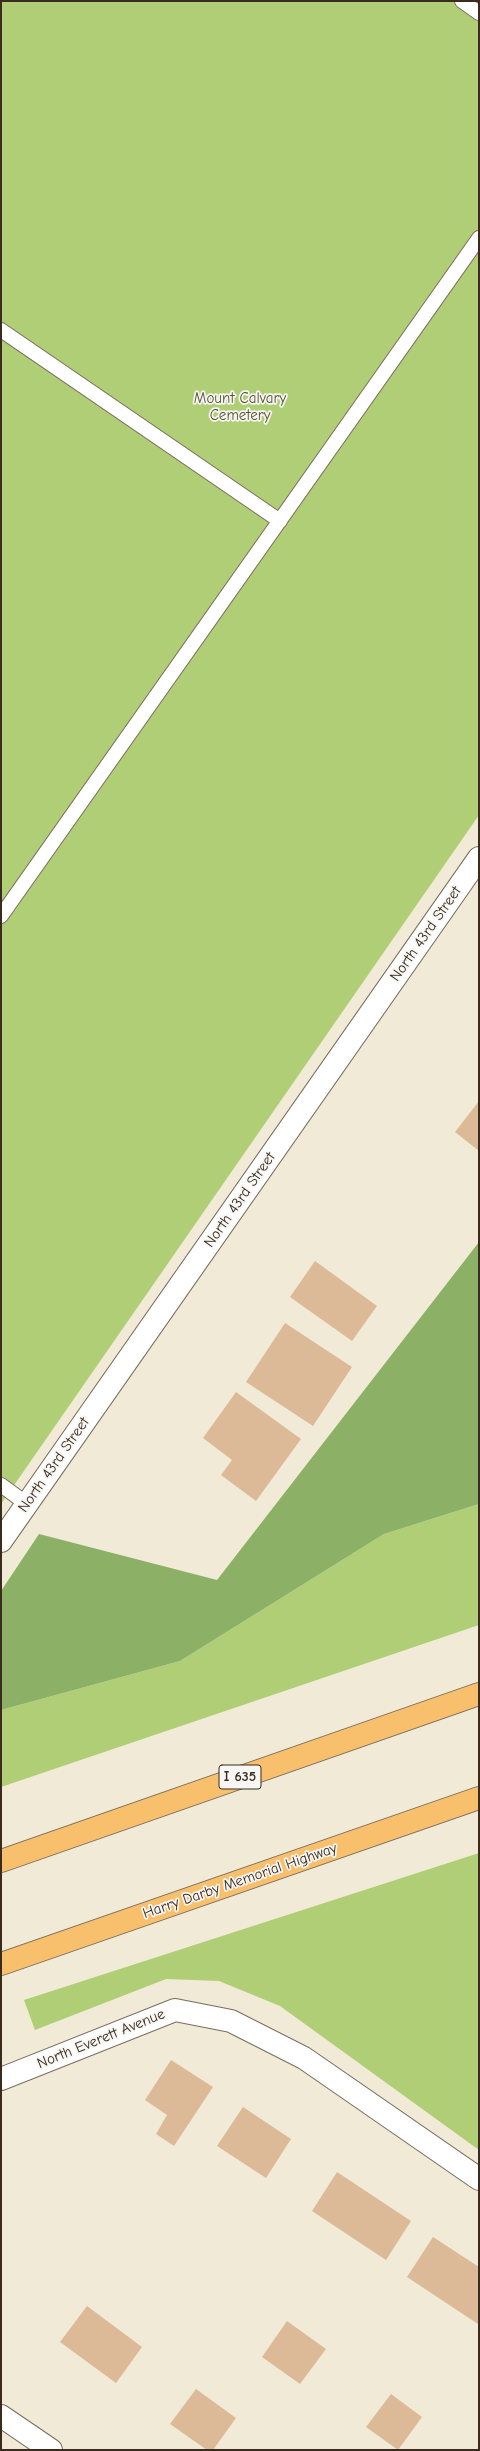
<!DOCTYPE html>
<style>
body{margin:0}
#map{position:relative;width:480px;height:2451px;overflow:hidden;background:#f0ead6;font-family:"Comic Neue",sans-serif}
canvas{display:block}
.frame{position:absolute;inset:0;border:2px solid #3b2a1e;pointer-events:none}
</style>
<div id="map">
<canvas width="480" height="2451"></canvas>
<div class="frame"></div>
</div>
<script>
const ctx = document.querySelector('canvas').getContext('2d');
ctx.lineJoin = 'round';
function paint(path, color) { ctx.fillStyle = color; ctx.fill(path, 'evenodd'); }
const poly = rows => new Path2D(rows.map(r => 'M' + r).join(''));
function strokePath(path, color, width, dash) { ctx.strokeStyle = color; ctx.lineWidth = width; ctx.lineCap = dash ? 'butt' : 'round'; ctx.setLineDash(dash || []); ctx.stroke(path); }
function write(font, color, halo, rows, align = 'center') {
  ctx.font = font + ' "Comic Neue",sans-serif'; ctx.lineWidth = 3.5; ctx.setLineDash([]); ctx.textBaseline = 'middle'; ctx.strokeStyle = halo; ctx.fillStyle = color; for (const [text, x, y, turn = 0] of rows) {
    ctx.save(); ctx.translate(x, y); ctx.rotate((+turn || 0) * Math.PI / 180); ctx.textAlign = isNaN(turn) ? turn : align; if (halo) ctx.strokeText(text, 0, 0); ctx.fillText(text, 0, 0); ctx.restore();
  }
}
paint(poly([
 [1,1,479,1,479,815,1,1504],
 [479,1504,479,1625,1,1787,1,1710,180,1661,384,1534],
 [479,1853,479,2150,280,2006,219,1981,166,1979,35,2030,24,2000]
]), '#b0ce75');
paint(poly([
 [479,1242,479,1504,384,1534,180,1661,1,1710,1,1591,39,1534,217,1580]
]), '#8cb166');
paint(poly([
 [479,1101,479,1151,455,1132],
 [315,1261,377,1306,352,1341,290,1297],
 [285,1323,352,1367,313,1426,246,1382],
 [236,1392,301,1439,256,1501,221,1475,232,1460,203,1438],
 [171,2060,213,2087,174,2146,156,2134,167,2115,145,2100],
 [243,2107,291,2139,266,2178,217,2146],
 [337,2172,411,2221,386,2260,312,2211],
 [433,2237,479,2267,478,2324,407,2277],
 [87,2306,142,2347,116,2383,60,2342],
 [287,2321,326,2349,300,2384,262,2357],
 [196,2389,236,2418,213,2450,207,2450,170,2424],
 [391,2394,422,2417,398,2450,366,2427]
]), '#ddba97');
const service = poly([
 [462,1,479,13],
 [1,330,280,521],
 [1,916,479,238],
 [1,1485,27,1504]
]);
const minor = poly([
 [1,1541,479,858],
 [1,2079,175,2010,231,2021,304,2058,479,2179],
 [1,2416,51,2450]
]);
const motorway = poly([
 [1,1861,479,1694],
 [1,1964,479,1798]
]);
strokePath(service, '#7a6d5e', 16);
strokePath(minor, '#7a6d5e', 24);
strokePath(motorway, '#7a6d5e', 24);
strokePath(service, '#fff', 14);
strokePath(minor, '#fff', 22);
strokePath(motorway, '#f8bf6c', 22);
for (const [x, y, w] of [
 [240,1777,42]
]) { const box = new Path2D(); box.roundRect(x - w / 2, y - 12, w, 24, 3); ctx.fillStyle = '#f6f6f2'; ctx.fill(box); strokePath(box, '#3b2a1e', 1); }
write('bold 14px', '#3b2a1e', null, [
 ["I 635",240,1777]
]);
write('15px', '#585334', '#f6f6f2', [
 ["Mount Calvary",240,399],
 ["Cemetery",240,416]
]);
write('15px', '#3b2a1e', '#f6f6f2', [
 ["North 43rd Street",426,934,-55],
 ["North 43rd Street",240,1200,-55],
 ["North 43rd Street",54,1465,-55],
 ["Harry Darby Memorial Highway",240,1881,-19],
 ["North Everett Avenue",101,2039,-22]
]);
</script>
